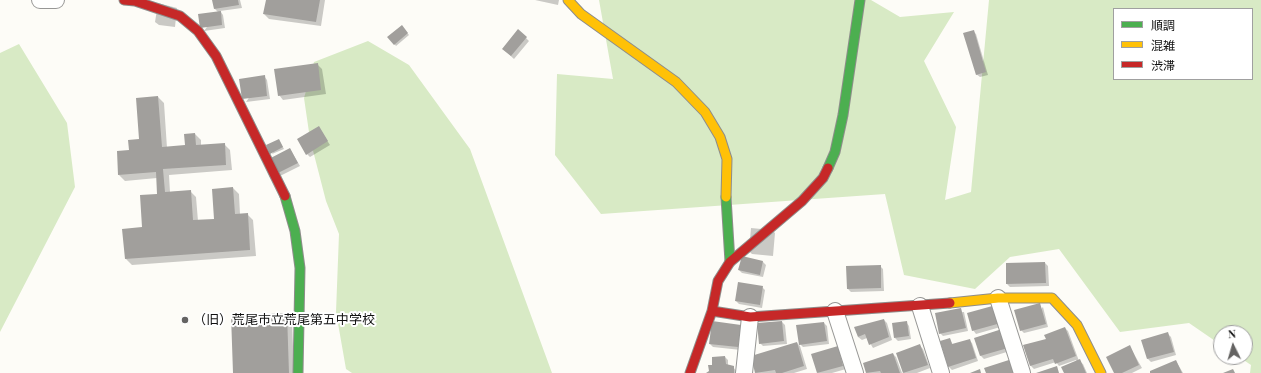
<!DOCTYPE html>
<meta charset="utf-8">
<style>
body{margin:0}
#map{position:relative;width:1261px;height:373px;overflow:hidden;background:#fdfcf7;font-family:"Playfair Display","Noto Sans JP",serif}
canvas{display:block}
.legend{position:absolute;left:1113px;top:8px;width:140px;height:72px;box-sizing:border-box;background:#fff;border:1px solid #a0a0a0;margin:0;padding:5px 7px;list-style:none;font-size:12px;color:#111}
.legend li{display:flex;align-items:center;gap:8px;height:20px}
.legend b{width:20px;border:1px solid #a0a0a0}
.north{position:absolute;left:1213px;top:325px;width:40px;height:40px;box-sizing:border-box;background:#fff;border:1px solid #a0a0a0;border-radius:50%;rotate:355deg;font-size:11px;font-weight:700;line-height:16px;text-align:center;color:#111}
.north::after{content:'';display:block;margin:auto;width:14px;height:18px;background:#646362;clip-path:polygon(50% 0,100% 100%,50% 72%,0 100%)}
</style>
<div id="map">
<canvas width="1261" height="373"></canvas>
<ul class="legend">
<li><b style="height:5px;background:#4caf50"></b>順調</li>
<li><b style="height:5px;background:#ffc107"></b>混雑</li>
<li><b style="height:5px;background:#c62828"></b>渋滞</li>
</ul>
<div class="north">N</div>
</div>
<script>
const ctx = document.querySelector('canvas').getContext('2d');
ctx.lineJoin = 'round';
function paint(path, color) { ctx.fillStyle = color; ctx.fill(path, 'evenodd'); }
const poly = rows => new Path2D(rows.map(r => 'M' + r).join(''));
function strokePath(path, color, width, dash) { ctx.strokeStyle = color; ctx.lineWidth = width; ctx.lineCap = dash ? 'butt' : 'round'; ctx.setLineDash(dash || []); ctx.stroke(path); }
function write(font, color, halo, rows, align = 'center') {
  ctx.font = font + ' "Playfair Display","Noto Sans JP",serif'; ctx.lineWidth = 4; ctx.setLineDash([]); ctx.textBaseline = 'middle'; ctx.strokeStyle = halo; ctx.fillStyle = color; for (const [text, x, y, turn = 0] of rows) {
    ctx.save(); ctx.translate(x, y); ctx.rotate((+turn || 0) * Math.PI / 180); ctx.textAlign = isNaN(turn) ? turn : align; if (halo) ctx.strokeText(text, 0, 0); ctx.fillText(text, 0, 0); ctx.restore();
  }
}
paint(poly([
 [599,0,871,0,900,17,954,12,924,61,956,127,945,200,971,192,989,0,1261,0,1261,373,1250,373,1251,365,1239,357,1245,357,1245,333,1221,333,1221,345,1189,323,1120,332,1059,249,1010,257,975,289,904,275,885,194,601,214,555,155,557,74,613,79],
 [1114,9,1252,9,1252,79,1114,79],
 [368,41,409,65,470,149,552,373,352,373,346,369,336,312,339,234,326,201,310,139,304,98,314,62],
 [19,44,67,123,75,187,0,332,0,53]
]), '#d8eac5');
paint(poly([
 [213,0,240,0,242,8,220,11,223,15,225,28,204,31,218,12,215,9],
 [267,0,325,0,321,26,269,19,264,14],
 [535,0,559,0,558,5],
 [158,3,177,8,175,27,159,25,155,22],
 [402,27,409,35,396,46,389,37],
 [973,31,976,34,988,75,980,77,976,74],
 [526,38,529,41,514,59,503,49],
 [317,64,322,69,326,94,283,100,279,95],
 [264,76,267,80,270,99,246,102],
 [158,97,164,103,167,148,186,146,195,134,201,140,201,146,224,144,230,150,232,170,169,175,170,192,190,191,196,197,198,221,215,220,233,188,239,194,240,214,247,214,253,220,256,256,132,265,126,259,143,228,158,195,157,178,125,181,119,175,130,151,140,140],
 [319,128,330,145,310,157,307,154],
 [279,140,284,149,272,154],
 [290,149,300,166,274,179],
 [751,228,772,230,775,233,773,256,752,254,749,251],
 [742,257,763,262,766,265,763,277,742,273,739,270],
 [1045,263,1048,266,1049,286,1010,287,1007,284],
 [880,266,883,269,884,291,851,292,848,289,848,267],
 [762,287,765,290,762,308,739,304,736,301],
 [996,306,1004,326,976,334,973,330],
 [1043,307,1048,327,1024,333,1021,330],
 [964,312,968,331,943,336,940,333,936,314],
 [286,314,292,320,294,373,234,373],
 [884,320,887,323,892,340,873,348,867,338,862,340,858,337],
 [782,322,785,325,787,344,763,346,760,343],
 [906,322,909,326,911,339,898,341,895,338],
 [824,323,827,326,829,344,803,347,800,344],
 [740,325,743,329,741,350,713,347,710,344],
 [1065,328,1068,331,1079,361,1083,364,1087,373,1065,373,1077,362,1076,360,1059,366,1056,362,1034,369,1031,366,1024,345,1047,340],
 [1001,330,1010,351,984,359,981,356,976,338],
 [1167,333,1171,337,1176,355,1151,362,1148,359,1142,341],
 [950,339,953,345,969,340,972,343,978,361,952,370,949,367],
 [797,343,800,346,807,369,794,373,756,373,752,357],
 [920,346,923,349,930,368,917,373,904,373,897,354],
 [837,347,840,350,846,369,832,373,818,373,812,355],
 [1130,347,1142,368,1132,373,1115,373],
 [893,354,896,357,902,373,867,373,864,364],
 [725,357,728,360,728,365,733,367,738,373,708,373,713,366],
 [1176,361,1183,373,1152,373]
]), '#0003');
paint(poly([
 [212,0,238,0,239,5,214,9],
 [266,0,320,0,316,22,263,14],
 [221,11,222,25,200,28,198,14],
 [402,25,408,33,394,45,387,37],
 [518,29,527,37,511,56,502,49],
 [974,30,986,72,976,75,963,33],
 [318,63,321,90,278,96,274,69],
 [265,75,267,96,242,99,239,79],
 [158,96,162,147,185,145,184,134,195,133,196,145,225,143,226,165,163,169,165,192,191,190,193,220,214,219,212,189,233,187,235,214,248,213,250,250,125,259,122,229,142,227,140,195,157,194,156,172,118,175,117,151,129,150,128,140,139,139,136,98],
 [319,126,328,141,306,155,297,139],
 [279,139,283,147,270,154,266,145],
 [290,148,298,163,270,177,263,162],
 [742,256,763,261,760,275,738,270],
 [1045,262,1046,283,1006,284,1006,263],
 [881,265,881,288,847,289,846,266],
 [738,282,763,286,760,305,735,301],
 [1040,303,1046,324,1020,331,1014,310],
 [996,305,1001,323,972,331,967,313],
 [961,308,966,328,939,334,935,313],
 [287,313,289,373,233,373,231,315],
 [884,319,889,337,869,345,865,334,858,337,854,327],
 [712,321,741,325,738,347,709,344],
 [782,321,784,341,759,344,757,323],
 [907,321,909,336,894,338,892,323],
 [824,322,827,341,799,345,796,325],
 [1065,327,1076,356,1055,364,1053,359,1030,366,1023,345,1046,339,1044,335],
 [1002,329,1008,348,980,356,974,338],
 [1168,332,1174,352,1147,359,1141,340],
 [950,338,952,344,970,339,976,358,948,367,940,341],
 [797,342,804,366,782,373,776,373,775,370,755,373,751,356],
 [920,344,928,365,903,373,896,353],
 [1130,345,1139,365,1122,373,1114,373,1106,357],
 [838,346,843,366,817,373,811,354],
 [893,353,900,373,881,373,880,371,866,373,863,363],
 [725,356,726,364,734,366,734,373,706,373,709,371,708,365,712,365,712,357],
 [1012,359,1017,373,986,373,984,368],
 [1080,359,1086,373,1064,373,1061,367],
 [1176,360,1182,373,1150,373,1150,371],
 [1057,366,1059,373,1036,373],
 [980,369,981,373,970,373],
 [1233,369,1235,373,1223,373]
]), '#a19f9c');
const street = poly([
 [40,0,56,0],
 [998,298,1022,373],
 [920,306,941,373],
 [835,311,855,373],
 [744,373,750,317]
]);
const fast = poly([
 [828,168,835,152,843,115,860,0],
 [285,196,295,231,300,268,298,373],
 [726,197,730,262]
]);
const slow = poly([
 [568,0,581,14,676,82,705,112,720,137,727,159,726,197],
 [950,303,998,298,1052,298,1077,325,1101,373]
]);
const jam = poly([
 [124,0,135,1,180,16,198,31,216,56,285,196],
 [712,311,750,317,950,303],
 [690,373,712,311,718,281,730,262,802,201,823,178,828,168]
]);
strokePath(street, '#979795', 18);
strokePath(fast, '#8e8d8b', 11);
strokePath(slow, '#8e8d8b', 11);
strokePath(jam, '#8e8d8b', 11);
strokePath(street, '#fffffe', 16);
strokePath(fast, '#4caf50', 9);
strokePath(slow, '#ffc107', 9);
strokePath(jam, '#c62828', 9);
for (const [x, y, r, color] of [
 [185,320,4,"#646362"]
]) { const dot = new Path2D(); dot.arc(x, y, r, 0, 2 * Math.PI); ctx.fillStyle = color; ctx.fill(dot); strokePath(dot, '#fff', 1.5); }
write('13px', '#111', '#fff', [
 ["（旧）荒尾市立荒尾第五中学校",193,320]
], 'left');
</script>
